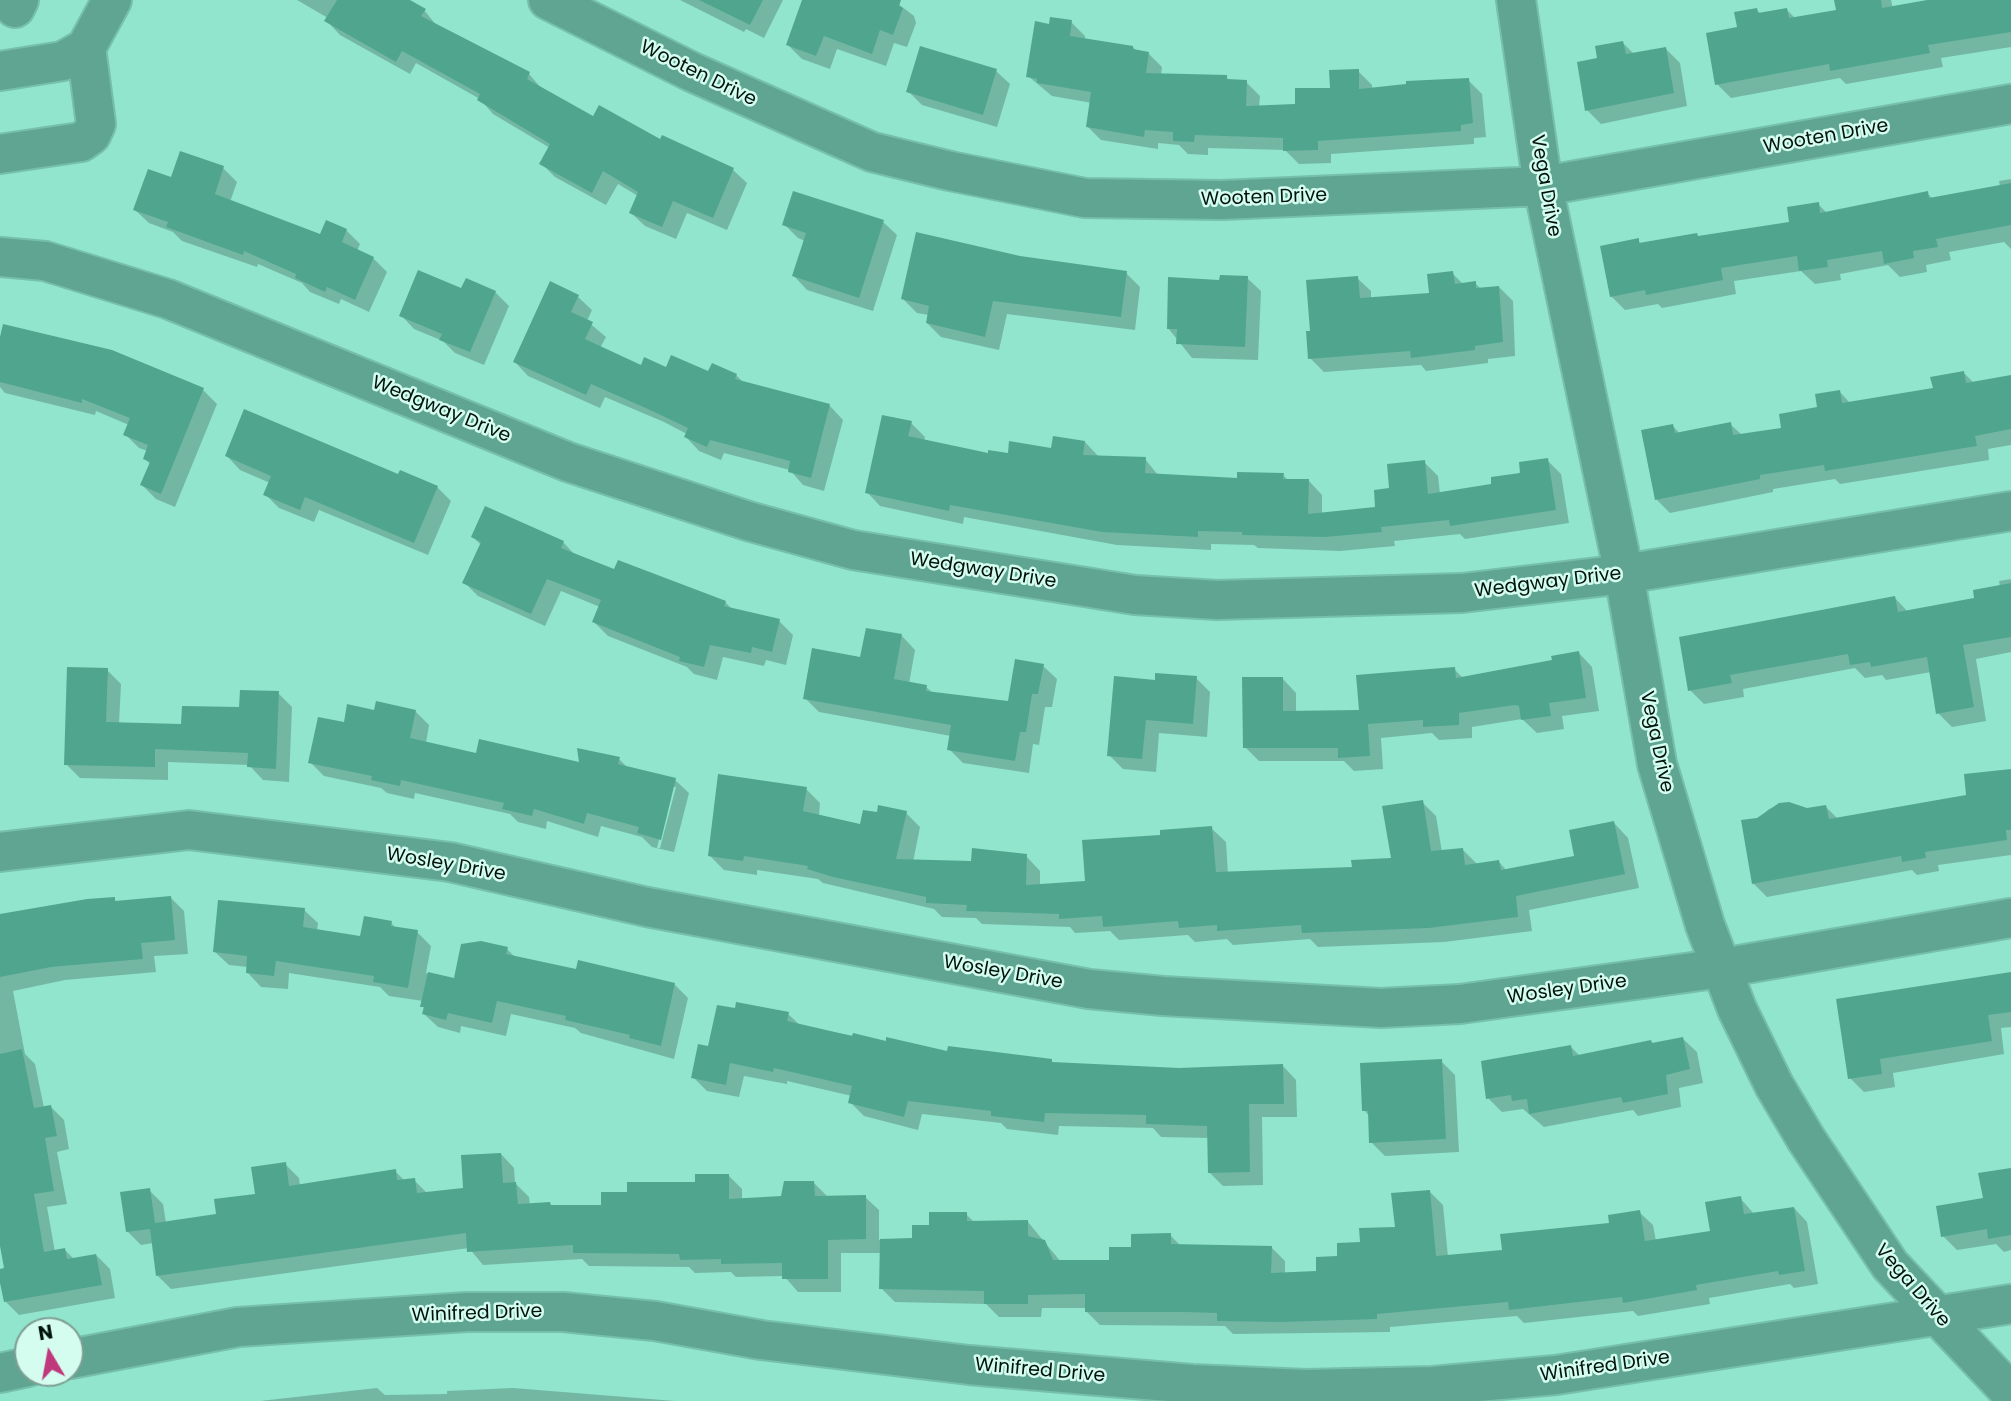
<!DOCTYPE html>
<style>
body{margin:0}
#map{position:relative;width:2011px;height:1401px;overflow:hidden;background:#90e5cc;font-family:Poppins,sans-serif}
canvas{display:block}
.north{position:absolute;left:14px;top:1317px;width:70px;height:70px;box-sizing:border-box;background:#d4fcef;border:2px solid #7f9f95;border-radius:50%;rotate:350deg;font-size:19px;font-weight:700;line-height:28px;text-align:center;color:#00130d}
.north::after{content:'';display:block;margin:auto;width:24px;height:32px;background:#bf397c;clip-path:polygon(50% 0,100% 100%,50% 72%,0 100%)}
</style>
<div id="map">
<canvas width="2011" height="1401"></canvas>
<div class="north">N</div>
</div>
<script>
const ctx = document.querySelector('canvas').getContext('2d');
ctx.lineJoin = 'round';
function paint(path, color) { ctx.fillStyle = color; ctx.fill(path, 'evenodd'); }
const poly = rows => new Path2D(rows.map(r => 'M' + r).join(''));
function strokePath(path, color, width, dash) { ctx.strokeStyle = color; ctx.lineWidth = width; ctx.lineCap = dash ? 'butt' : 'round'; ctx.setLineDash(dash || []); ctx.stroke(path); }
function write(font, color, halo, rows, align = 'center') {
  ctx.font = font + ' Poppins,sans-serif'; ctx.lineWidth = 5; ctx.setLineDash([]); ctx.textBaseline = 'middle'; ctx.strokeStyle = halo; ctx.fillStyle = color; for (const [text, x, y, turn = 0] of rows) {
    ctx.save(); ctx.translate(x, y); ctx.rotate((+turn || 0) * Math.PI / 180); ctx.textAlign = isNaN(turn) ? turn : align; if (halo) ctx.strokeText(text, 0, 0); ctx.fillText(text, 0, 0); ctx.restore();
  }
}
paint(poly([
 [297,0,407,0,424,10,437,26,529,74,542,89,594,118,733,170,747,183,727,230,687,213,676,239,645,226,631,213,638,196,618,184,606,205,555,177,541,163,550,148,493,114,480,99,416,63,410,74,340,35,327,21,328,18],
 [680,0,783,0,764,38,746,29,744,32],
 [804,0,893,0,914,16,916,23,907,47,894,43,886,66,837,49,830,69,802,59,788,45],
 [1836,0,1891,0,1893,9,1944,0,2011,0,2011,47,1941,58,1943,67,1846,84,1840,78,1731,98,1717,84,1739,29,1757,10,1761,14,1787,10,1796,19,1838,11],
 [1071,22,1085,36,1085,40,1133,47,1137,52,1148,53,1162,67,1161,75,1226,77,1230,81,1246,82,1260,96,1259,107,1297,106,1331,89,1358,71,1372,85,1372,90,1468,80,1482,94,1486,137,1474,138,1474,144,1331,154,1331,163,1299,164,1285,150,1208,148,1208,155,1188,154,1179,145,1158,143,1158,149,1101,140,1088,127,1092,103,1052,96,1028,76,1051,26],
 [1623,43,1634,54,1666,49,1680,63,1687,106,1601,124,1587,110,1599,60],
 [996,71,1010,84,997,127,922,105,908,91],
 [223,168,237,182,230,202,321,236,346,230,360,244,357,251,373,258,387,272,369,312,341,299,339,304,310,292,302,283,258,264,257,267,182,241,173,232,149,223,135,210,172,179],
 [2011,179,2011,249,2004,242,1949,252,1951,260,1926,265,1927,272,1900,277,1888,265,1840,274,1841,280,1815,284,1801,271,1734,281,1736,294,1662,308,1658,304,1625,310,1611,296,1638,240,1642,245,1791,223,1818,204,1827,213,1927,193,1933,199,2000,187,1999,181],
 [883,222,897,235,873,311,807,290,794,276,805,241,798,238,784,224],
 [1020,257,1126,273,1140,287,1135,330,1007,314,999,350,941,337,927,323,929,315,917,313,903,299],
 [1452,273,1464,285,1475,283,1481,289,1499,287,1513,301,1515,356,1488,359,1488,363,1426,371,1421,365,1324,372,1310,358,1312,332,1357,278,1371,291,1371,299,1431,294],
 [1247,278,1261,291,1258,360,1192,358,1168,328,1221,281],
 [462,290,495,292,509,306,484,365,455,353,443,341,414,329,401,315],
 [578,297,592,310,587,321,606,337,600,348,642,367,736,375,744,383,830,406,843,420,824,491,803,485,790,470,724,453,721,460,699,451,686,437,687,434,664,422,605,397,600,408,528,376,515,362],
 [0,345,111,352,203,390,217,404,175,507,156,499,142,485,150,464,145,459,148,451,139,448,125,434,129,425,96,411,95,415,5,393,0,387],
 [1964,373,1974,383,2011,377,2011,445,1988,449,1989,460,1840,484,1835,479,1773,489,1773,492,1670,513,1656,499,1673,426,1680,434,1730,424,1742,435,1783,429,1819,409,1839,391,1851,404,1935,390],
 [911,423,925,437,924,441,989,455,1053,450,1085,442,1099,457,1145,459,1158,475,1238,480,1283,475,1289,481,1309,481,1322,495,1322,515,1377,509,1391,489,1424,462,1438,476,1440,494,1493,485,1547,460,1561,474,1569,523,1465,539,1460,534,1394,541,1395,546,1340,551,1258,548,1254,545,1211,544,1211,550,1117,545,964,517,963,524,880,506,867,492],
 [227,456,399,476,437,487,451,501,428,555,319,510,314,522,279,508,265,494,270,483,240,470],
 [473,537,563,542,576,556,615,571,725,602,732,609,779,621,793,635,786,665,766,660,764,666,723,657,717,680,694,674,687,667,608,636,594,622,600,607,561,591,545,626,478,596,464,582,481,545],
 [2011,579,2011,652,1976,659,1986,721,1952,727,1938,713,1931,672,1886,680,1882,675,1865,678,1855,668,1743,689,1744,697,1704,704,1690,690,1895,598,1908,612,1976,599,2000,587,1999,581],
 [902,636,915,650,909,684,926,687,934,694,1010,703,1043,666,1057,679,1052,707,1045,707,1039,745,1033,744,1029,773,963,763,949,749,951,736,819,712,805,698],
 [1579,653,1592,667,1599,711,1562,716,1564,729,1537,733,1522,719,1472,727,1472,738,1439,740,1432,733,1381,738,1383,769,1354,771,1344,761,1259,761,1245,747,1283,679,1296,693,1296,712,1361,712,1454,669,1463,678,1554,662],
 [107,670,121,684,119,724,182,726,241,709,278,693,292,707,289,782,263,780,249,765,168,762,168,780,80,778,66,764],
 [1196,678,1210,692,1207,737,1159,733,1156,772,1123,769,1109,755,1157,682],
 [415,711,429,725,426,743,477,755,581,764,619,759,628,768,675,780,689,793,674,852,652,847,642,837,601,826,598,837,547,821,546,829,518,822,510,814,415,793,414,799,387,793,381,788,324,776,310,762,345,724,375,712],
 [672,787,676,787,660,848,657,848],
 [2011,770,2011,855,1938,865,1939,871,1917,875,1912,870,1767,897,1753,883,1758,819,1769,809,1789,804,1807,810,1826,807,1838,819,1968,797],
 [806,789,820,803,819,816,861,826,878,814,906,813,920,827,913,862,973,863,1026,856,1040,871,1040,886,1087,882,1162,837,1211,828,1226,842,1228,874,1354,868,1393,860,1422,802,1436,816,1442,852,1462,849,1478,865,1499,862,1507,871,1576,857,1614,823,1628,838,1639,888,1529,910,1532,931,1444,942,1318,947,1310,939,1233,945,1227,939,1195,942,1188,935,1119,940,1110,931,1075,933,1070,927,982,924,976,918,942,917,934,909,823,883,818,879,757,870,757,875,724,870,710,856],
 [171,898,184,911,188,954,154,956,156,972,65,980,13,991,25,1054,35,1064,44,1108,50,1106,64,1120,69,1149,57,1152,67,1204,47,1207,55,1252,65,1250,74,1259,96,1255,110,1269,115,1298,19,1315,5,1301,0,1274,6,1270,0,1236,0,916,114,899,117,902],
 [304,910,318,923,317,931,362,938,391,923,397,929,417,932,431,946,426,973,455,980,507,949,516,958,578,971,674,984,688,998,674,1059,581,1033,575,1028,511,1014,506,1036,461,1026,460,1033,438,1027,424,1014,423,1001,389,996,380,987,289,973,288,989,261,987,248,973,248,967,229,965,215,952],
 [2011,975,2011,1027,2001,1028,2004,1054,1893,1073,1895,1087,1864,1092,1850,1078],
 [788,1014,801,1026,949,1054,1051,1061,1055,1064,1179,1069,1283,1066,1296,1080,1297,1117,1262,1117,1263,1185,1223,1186,1209,1172,1209,1138,1161,1137,1153,1128,1059,1126,1058,1135,1007,1129,1001,1123,922,1114,918,1130,864,1116,850,1102,852,1096,787,1081,787,1084,744,1076,739,1097,707,1091,693,1077,710,1048],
 [1683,1039,1697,1052,1703,1083,1679,1088,1681,1107,1638,1116,1633,1110,1544,1127,1523,1109,1502,1112,1488,1098,1571,1047,1580,1056,1651,1041,1654,1045],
 [1441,1061,1455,1075,1459,1152,1385,1156,1371,1142,1370,1117,1364,1110],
 [501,1154,514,1168,515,1183,529,1197,530,1205,603,1207,629,1194,697,1184,728,1175,742,1189,742,1200,783,1198,814,1183,828,1197,865,1197,879,1210,879,1240,914,1240,930,1227,966,1214,975,1223,1028,1222,1061,1262,1111,1262,1133,1249,1170,1235,1181,1246,1271,1247,1285,1261,1285,1274,1318,1273,1362,1244,1397,1229,1429,1191,1443,1205,1448,1257,1504,1252,1611,1225,1639,1212,1653,1225,1656,1241,1712,1233,1740,1198,1755,1215,1794,1208,1807,1222,1818,1284,1794,1288,1790,1284,1709,1298,1710,1304,1638,1316,1633,1311,1524,1323,1517,1316,1390,1327,1390,1332,1233,1334,1225,1326,1100,1325,1087,1312,1086,1308,1042,1308,1041,1317,999,1317,986,1304,895,1302,881,1288,881,1253,841,1253,841,1292,798,1292,784,1276,736,1277,731,1272,695,1273,689,1267,589,1266,582,1259,483,1265,469,1248,171,1289,157,1275,153,1243,141,1245,127,1231,149,1190,163,1204,166,1223,218,1216,257,1195,285,1164,299,1178,300,1186,395,1171,405,1181,414,1180,428,1194,465,1189],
 [2011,1169,2011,1250,2004,1252,1996,1244,1957,1250,1943,1236,1985,1199],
 [377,1388,385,1395,447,1394,447,1391,513,1388,675,1401,260,1401]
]), '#0003');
paint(poly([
 [337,0,410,0,426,9,421,16,530,72,527,79,593,116,599,105,660,139,662,135,734,168,713,218,673,201,662,227,629,213,638,192,603,171,592,193,539,164,550,144,477,100,480,94,402,51,396,62,324,21],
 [699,0,763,0,750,25],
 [802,0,901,0,899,6,903,8,893,35,880,30,872,54,824,36,816,56,786,45],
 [1834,0,1881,0,1882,8,1927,0,2011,0,2011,32,1928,45,1930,53,1830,71,1829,64,1715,85,1706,33,1737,27,1734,12,1757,8,1758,13,1787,8,1789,18,1836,10],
 [1050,17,1072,20,1070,36,1133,46,1133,49,1149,52,1146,73,1227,75,1227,79,1247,80,1246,106,1295,104,1295,88,1330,88,1329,70,1359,69,1359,89,1406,84,1406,81,1469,78,1473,123,1461,125,1461,131,1318,141,1318,150,1283,151,1283,138,1195,135,1194,142,1173,141,1173,132,1145,130,1144,137,1086,127,1091,92,1037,83,1037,79,1026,77,1035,21,1049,24],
 [1623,41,1626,54,1666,47,1674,93,1585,111,1577,62,1597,58,1595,46],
 [920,46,997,69,983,115,906,92],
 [180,151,224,166,215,194,320,234,326,220,347,229,342,242,374,257,355,300,327,287,325,292,295,278,296,274,244,251,243,255,166,227,168,222,133,210,148,169,171,177],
 [2011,183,2011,225,1936,239,1938,247,1913,251,1914,258,1884,264,1882,251,1827,260,1828,267,1799,271,1797,256,1721,268,1723,280,1646,295,1645,290,1610,297,1600,246,1639,238,1639,243,1697,233,1698,236,1789,222,1787,207,1819,202,1820,213,1928,191,1929,198],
 [793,191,884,220,859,298,792,276,806,233,782,225],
 [916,232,1020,256,1127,271,1121,317,993,301,985,337,926,323,929,306,901,299],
 [418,270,461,288,466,278,496,291,470,352,439,340,442,334,399,316],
 [1453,271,1455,284,1476,281,1476,288,1499,286,1503,342,1475,346,1475,350,1411,358,1410,351,1308,359,1306,331,1310,331,1306,280,1358,276,1360,298,1429,293,1427,274],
 [1220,275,1248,276,1245,347,1176,344,1177,329,1167,329,1168,277,1219,280],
 [550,281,579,295,571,312,593,322,585,339,641,365,644,357,666,367,671,355,708,371,712,363,737,374,735,379,830,404,811,478,788,472,790,461,710,440,707,447,684,437,688,428,648,409,591,384,586,395,513,362],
 [3,324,112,350,204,388,161,494,140,485,150,462,143,459,148,445,123,435,130,418,82,399,82,403,0,382,0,337],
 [1964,371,1966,383,2011,375,2011,429,1975,436,1977,446,1825,471,1824,465,1760,475,1760,479,1655,500,1641,430,1673,424,1675,433,1731,422,1733,435,1781,428,1779,414,1817,407,1815,394,1840,390,1842,403,1933,388,1930,377],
 [244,409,398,474,400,470,438,486,414,543,305,497,300,510,263,495,271,476,225,456],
 [882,415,912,421,908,436,988,453,988,450,1008,453,1009,441,1051,448,1053,436,1085,441,1083,455,1146,457,1145,473,1237,478,1237,472,1284,473,1283,479,1309,479,1308,514,1375,507,1374,490,1389,488,1387,464,1425,460,1428,494,1491,484,1491,477,1520,473,1519,462,1548,458,1556,510,1450,526,1449,520,1381,527,1382,532,1325,537,1242,535,1242,532,1198,531,1198,537,1102,532,950,505,949,511,865,493],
 [485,506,564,541,561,548,614,569,618,560,726,601,724,606,780,619,772,652,752,647,751,653,710,645,704,667,679,661,680,657,592,622,601,600,547,579,531,614,462,583,481,542,471,537],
 [2011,583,2011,637,1963,645,1974,707,1936,714,1927,657,1871,667,1870,662,1850,665,1848,654,1730,675,1732,683,1688,691,1679,637,1895,596,1898,612,1974,598,1973,590],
 [866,628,902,634,894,679,927,685,926,691,1008,701,1015,659,1044,664,1038,694,1032,694,1026,732,1020,732,1015,761,947,750,951,725,803,699,812,648,860,657],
 [1579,651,1586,698,1549,703,1551,716,1521,720,1519,706,1515,705,1459,713,1459,725,1423,727,1423,720,1368,724,1370,756,1338,758,1338,748,1243,748,1242,677,1283,677,1283,711,1359,710,1356,675,1455,667,1456,678,1552,660,1551,656],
 [67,667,108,668,106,722,181,724,182,706,239,707,240,690,279,691,276,769,247,767,248,753,155,749,155,767,64,765],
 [1155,673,1197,676,1193,724,1146,720,1142,759,1107,756,1114,676,1155,680],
 [376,701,416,710,410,738,476,753,479,739,579,762,577,748,620,757,618,764,676,778,661,840,637,833,639,827,587,813,584,824,534,809,532,816,502,809,504,803,401,780,400,786,371,780,372,776,308,763,318,717,344,722,347,704,374,710],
 [2011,769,2011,830,2006,830,2007,840,1925,852,1926,858,1902,862,1901,856,1752,884,1741,820,1757,818,1779,803,1789,802,1807,808,1826,805,1829,819,1966,795,1964,774],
 [718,774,807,787,803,811,860,824,863,810,877,812,878,805,907,811,896,859,971,861,972,848,1027,854,1026,885,1085,881,1082,840,1160,835,1160,830,1212,826,1216,872,1352,867,1351,860,1391,858,1382,806,1423,800,1431,851,1463,848,1465,865,1499,860,1501,870,1574,856,1569,830,1614,821,1625,874,1516,896,1518,917,1429,928,1302,933,1301,925,1217,931,1217,925,1179,928,1178,921,1103,927,1102,916,1059,919,1059,914,966,911,967,905,926,903,926,897,833,877,807,869,808,866,744,856,743,861,708,856],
 [171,896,175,940,141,943,143,959,51,967,0,977,0,914,87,899,115,897,115,901],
 [218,900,305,908,303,927,360,936,364,916,392,921,391,926,418,930,408,988,373,982,374,976,276,961,274,976,246,973,247,956,213,952],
 [481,941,508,947,506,954,576,969,578,960,675,983,661,1046,629,1038,630,1035,565,1020,566,1016,497,1001,492,1023,448,1013,446,1020,422,1014,424,1007,420,1007,428,972,454,978,461,944],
 [2011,972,2011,1012,1988,1015,1992,1041,1880,1059,1882,1074,1848,1079,1836,999],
 [736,1002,789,1012,787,1021,852,1036,853,1033,886,1041,886,1037,947,1051,948,1046,1052,1059,1052,1062,1179,1068,1283,1064,1284,1104,1249,1104,1250,1172,1208,1173,1207,1126,1146,1124,1146,1115,1045,1113,1044,1122,991,1116,991,1111,908,1101,904,1117,848,1103,852,1086,774,1068,773,1072,730,1063,726,1085,691,1078,698,1044,708,1046,717,1005,735,1008],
 [1683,1037,1690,1069,1666,1075,1668,1094,1623,1103,1621,1097,1529,1114,1527,1099,1512,1101,1511,1095,1486,1099,1481,1061,1571,1045,1573,1056,1651,1040,1652,1043],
 [22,1049,34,1108,51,1105,57,1136,45,1138,54,1191,34,1194,44,1252,65,1248,67,1259,96,1254,102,1285,4,1302,0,1283,0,1269,4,1268,0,1246,0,1054],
 [1442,1059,1446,1139,1369,1143,1368,1111,1362,1111,1360,1063],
 [501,1153,503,1183,516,1182,518,1204,550,1202,551,1205,601,1205,601,1192,627,1192,627,1182,695,1182,695,1174,729,1174,729,1199,781,1196,784,1181,814,1181,815,1196,866,1195,866,1239,828,1240,828,1279,782,1279,782,1263,721,1264,721,1259,680,1260,679,1254,573,1253,573,1245,467,1252,466,1233,156,1276,150,1229,126,1232,120,1192,150,1188,155,1223,216,1214,214,1199,255,1194,251,1167,286,1162,289,1186,396,1169,397,1180,415,1178,417,1193,463,1188,461,1155],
 [2011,1168,2011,1235,1988,1239,1987,1229,1941,1237,1936,1206,1983,1198,1978,1173],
 [1430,1190,1436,1256,1502,1250,1500,1234,1609,1223,1608,1215,1640,1210,1645,1241,1710,1231,1705,1202,1741,1196,1744,1214,1794,1207,1805,1271,1779,1275,1778,1271,1696,1285,1697,1290,1623,1303,1622,1297,1509,1310,1508,1302,1377,1314,1377,1319,1282,1322,1217,1321,1217,1313,1185,1312,1085,1312,1085,1294,1028,1295,1028,1304,984,1304,984,1291,879,1289,880,1239,912,1238,912,1225,929,1225,929,1212,967,1212,967,1221,1028,1220,1028,1236,1045,1240,1053,1260,1109,1260,1109,1247,1131,1247,1131,1234,1171,1233,1171,1244,1272,1246,1271,1273,1316,1271,1316,1257,1337,1256,1337,1243,1360,1242,1359,1228,1395,1227,1391,1193]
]), '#50a58f');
const minor = poly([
 [548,0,692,72,872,152,950,171,1085,198,1222,200,1543,186,2011,104],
 [1516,0,1543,186,1624,574,1657,764,1705,925,1737,1009,1774,1085,1806,1139,1890,1265,2011,1393],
 [15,8,19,0],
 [0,71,63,61,86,48,112,0],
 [0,154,81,142,91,135,96,124,86,48],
 [0,257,45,261,168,299,568,462,748,521,853,550,1135,595,1217,600,1462,593,1624,574,2011,511],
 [0,852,189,830,450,862,647,907,1089,989,1163,996,1381,1008,1460,1004,1722,968,2011,918],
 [70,1359,238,1327,467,1312,563,1312,655,1321,761,1340,969,1365,1192,1384,1306,1389,1433,1386,1556,1375,2011,1304],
 [0,1373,28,1367]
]);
strokePath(minor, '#76bfaa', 42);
strokePath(minor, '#5fa592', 38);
write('19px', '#00130d', '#d4fcef', [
 ["Wooten Drive",698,74,26],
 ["Wooten Drive",1826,137,-10],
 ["Vega Drive",1545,186,80],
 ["Wooten Drive",1264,198,-2],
 ["Wedgway Drive",441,410,22],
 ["Wedgway Drive",983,571,9],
 ["Wedgway Drive",1548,583,-7],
 ["Vega Drive",1656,742,78],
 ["Wosley Drive",446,865,10],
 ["Wosley Drive",1003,973,10],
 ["Wosley Drive",1567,990,-8],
 ["Vega Drive",1912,1286,49],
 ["Winifred Drive",477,1314,-2],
 ["Winifred Drive",1605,1367,-8],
 ["Winifred Drive",1040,1371,5]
]);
</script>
